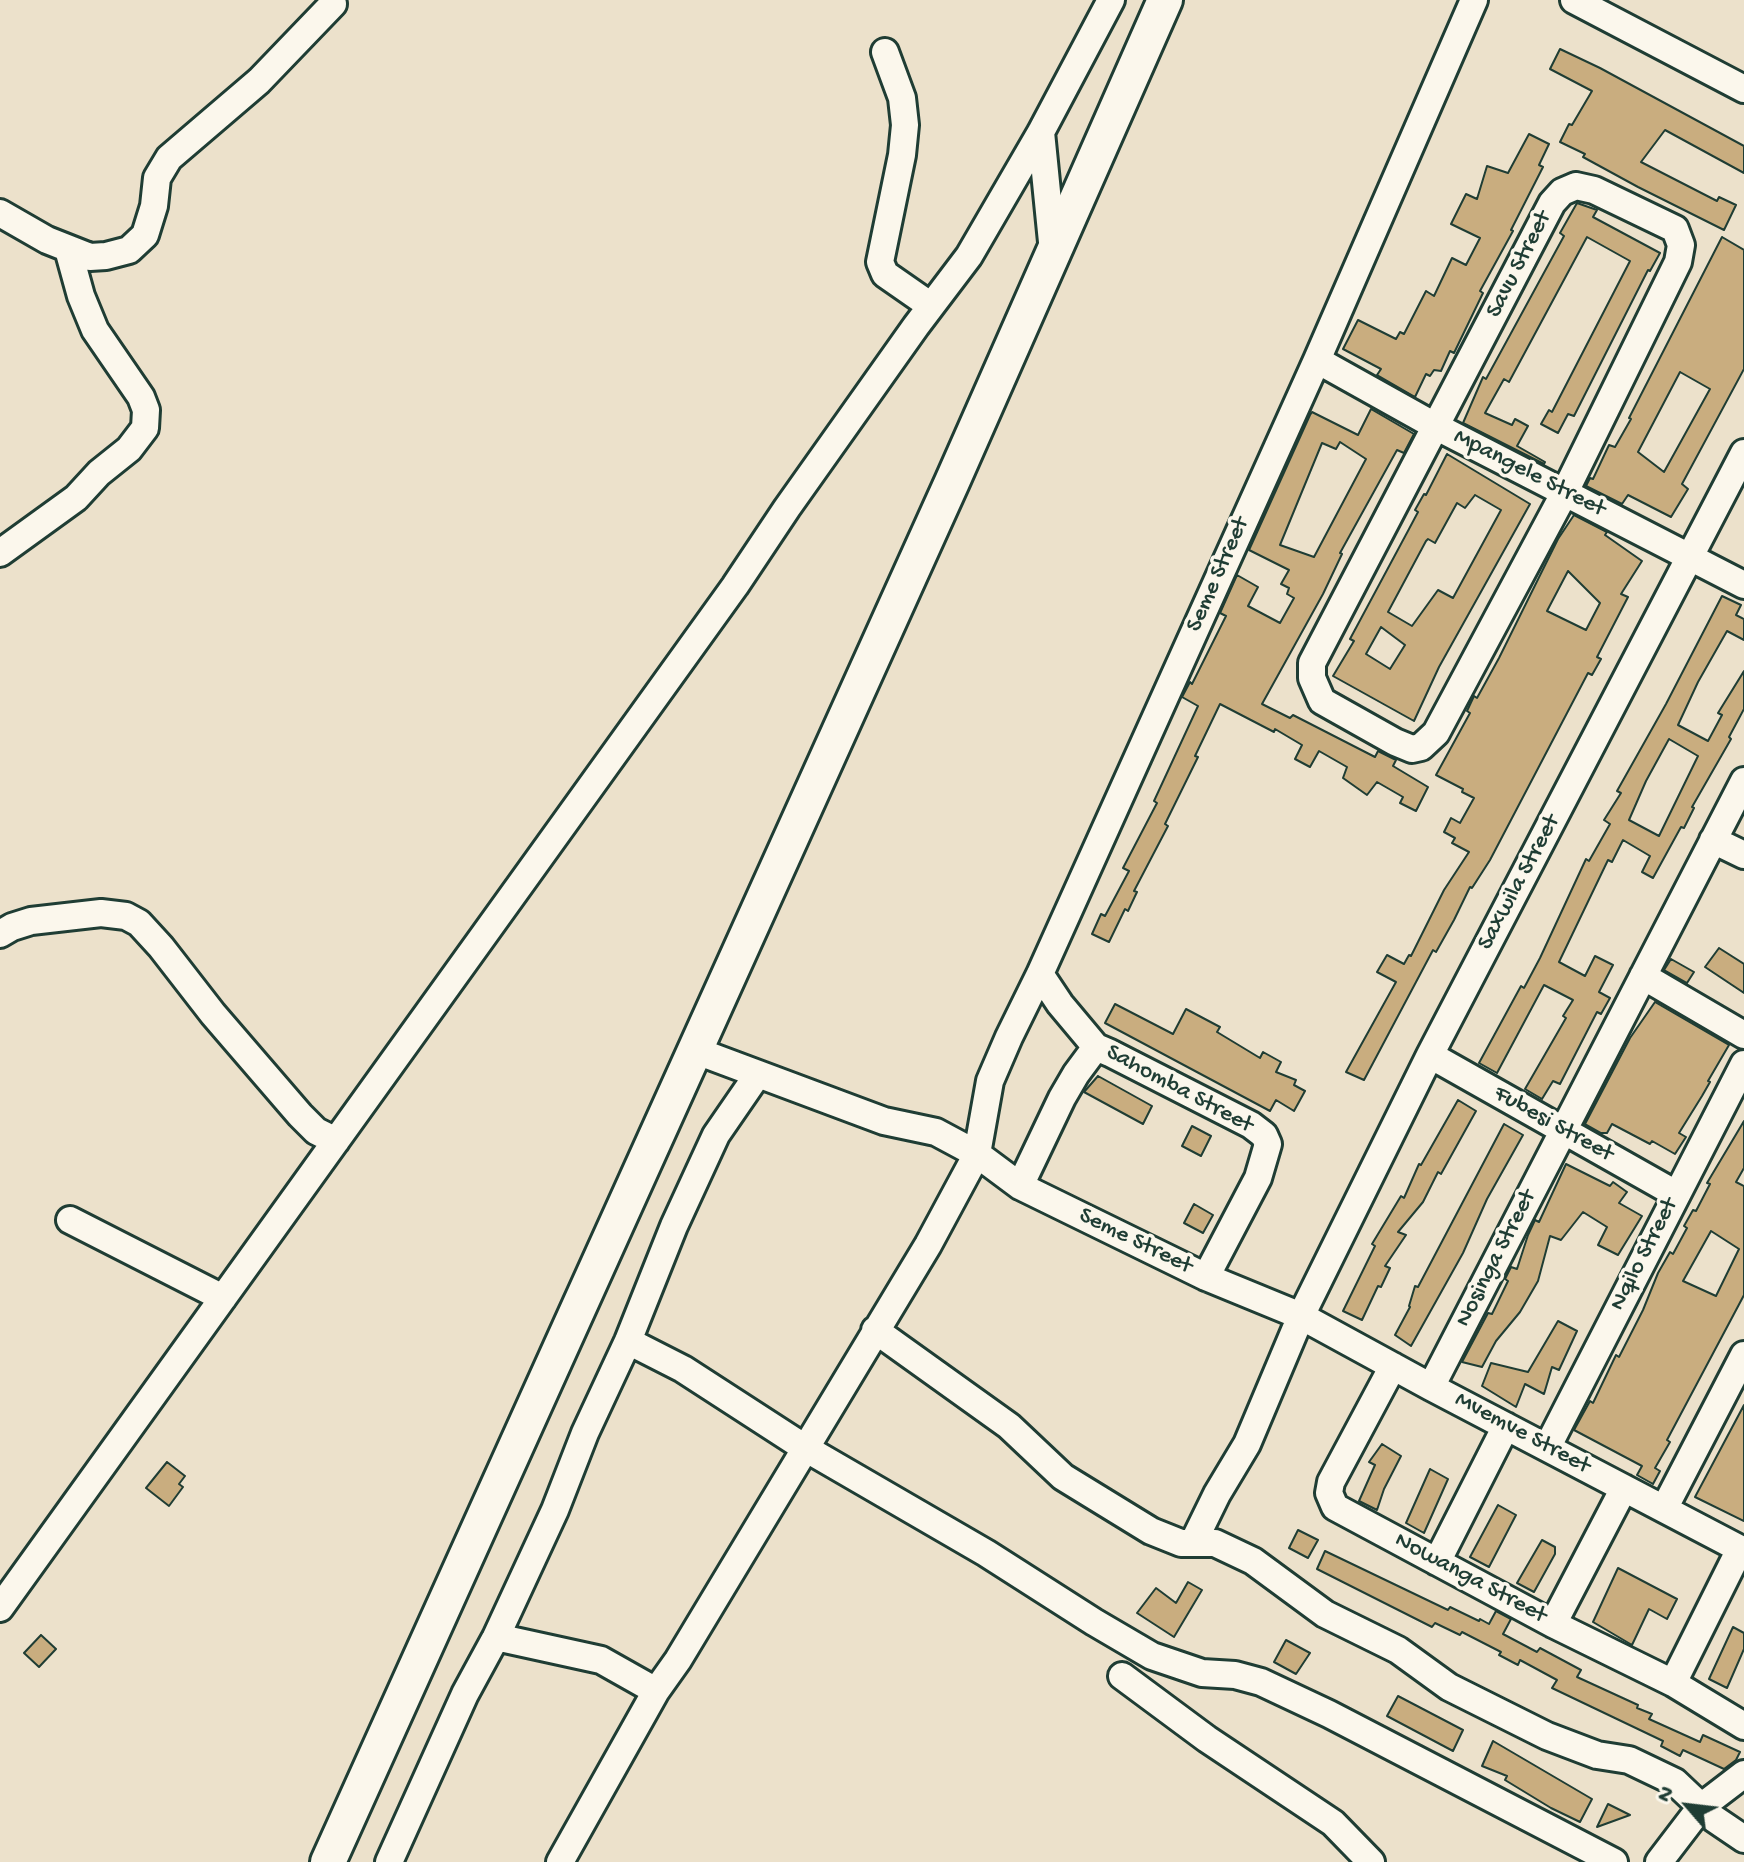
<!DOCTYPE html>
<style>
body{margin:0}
#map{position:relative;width:1744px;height:1862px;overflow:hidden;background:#ece1cb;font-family:"Gochi Hand",sans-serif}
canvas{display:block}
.north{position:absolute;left:1648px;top:1766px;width:80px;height:80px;-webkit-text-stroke:6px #fbf7ec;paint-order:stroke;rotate:298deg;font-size:22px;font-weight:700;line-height:32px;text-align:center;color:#1f3d34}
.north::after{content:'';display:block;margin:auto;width:28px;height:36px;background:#1f3d34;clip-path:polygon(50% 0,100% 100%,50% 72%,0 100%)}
</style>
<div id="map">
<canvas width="1744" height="1862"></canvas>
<div class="north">N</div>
</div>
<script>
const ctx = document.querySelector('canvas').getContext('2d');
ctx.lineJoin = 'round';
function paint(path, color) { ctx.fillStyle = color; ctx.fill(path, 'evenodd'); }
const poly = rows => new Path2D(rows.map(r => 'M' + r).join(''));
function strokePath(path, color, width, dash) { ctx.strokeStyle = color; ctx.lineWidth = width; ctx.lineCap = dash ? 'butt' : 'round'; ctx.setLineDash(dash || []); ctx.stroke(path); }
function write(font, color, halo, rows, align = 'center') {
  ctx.font = font + ' "Gochi Hand",sans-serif'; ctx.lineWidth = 7; ctx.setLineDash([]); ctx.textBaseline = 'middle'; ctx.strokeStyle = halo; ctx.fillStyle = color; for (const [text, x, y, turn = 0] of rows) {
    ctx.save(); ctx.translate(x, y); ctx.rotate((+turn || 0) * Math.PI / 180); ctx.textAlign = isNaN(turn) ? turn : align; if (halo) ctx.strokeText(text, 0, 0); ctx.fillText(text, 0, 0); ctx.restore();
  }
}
const building = poly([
 [1560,49,1600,68,1744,146,1744,173,1665,130,1641,162,1717,201,1719,197,1736,205,1724,230,1638,187,1583,157,1585,154,1560,142,1569,124,1572,125,1592,91,1550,69,1560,49],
 [1529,134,1549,144,1539,165,1543,167,1511,230,1513,231,1480,291,1483,293,1454,353,1450,351,1441,371,1434,370,1430,376,1426,374,1415,397,1377,375,1381,369,1343,349,1358,320,1396,339,1400,332,1404,334,1426,291,1434,296,1452,258,1466,265,1480,238,1451,224,1466,194,1477,199,1487,166,1508,173,1529,134],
 [1577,203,1597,210,1593,217,1660,253,1650,271,1648,270,1574,416,1568,414,1558,433,1541,424,1549,410,1552,412,1630,261,1587,237,1509,382,1504,379,1485,413,1512,425,1515,419,1528,426,1517,446,1545,462,1544,464,1463,423,1483,377,1486,379,1564,236,1560,233,1577,203],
 [1722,237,1744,250,1744,369,1682,484,1688,489,1671,517,1628,495,1622,504,1586,486,1590,478,1593,479,1609,445,1615,447,1631,419,1629,418,1722,237],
 [1680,372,1710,389,1664,472,1638,452,1680,372],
 [1371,409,1414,434,1404,453,1397,450,1366,506,1340,553,1342,554,1323,594,1262,704,1290,718,1293,715,1375,757,1378,751,1396,760,1393,766,1428,787,1416,811,1400,803,1403,797,1377,782,1367,795,1343,778,1347,767,1319,751,1310,767,1295,759,1302,745,1275,729,1274,732,1220,704,1195,756,1198,757,1165,824,1168,826,1134,891,1137,892,1128,911,1125,909,1109,942,1092,934,1101,914,1105,916,1129,871,1123,868,1157,803,1154,801,1198,706,1182,697,1190,682,1192,684,1226,616,1220,613,1237,575,1258,587,1248,606,1280,623,1294,598,1287,594,1289,588,1281,584,1289,570,1249,550,1310,415,1312,412,1358,435,1371,409],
 [1340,442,1366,459,1314,557,1280,545,1322,443,1336,449,1340,442],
 [1447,454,1530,504,1439,667,1414,721,1333,676,1354,641,1350,639,1409,529,1418,512,1415,510,1424,494,1426,495,1447,454],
 [1475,495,1501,510,1453,598,1438,590,1412,626,1388,612,1426,541,1428,539,1435,543,1457,503,1465,508,1475,495],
 [1381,627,1405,645,1390,669,1366,654,1381,627],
 [1574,515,1607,532,1605,535,1642,561,1621,594,1628,597,1597,657,1601,659,1592,675,1588,673,1490,860,1472,888,1470,887,1454,920,1436,952,1433,950,1364,1080,1346,1072,1396,982,1377,972,1387,955,1404,964,1409,955,1411,956,1444,890,1469,852,1452,843,1455,838,1444,832,1451,818,1460,823,1474,798,1462,792,1463,789,1436,775,1470,713,1467,711,1474,696,1477,698,1499,658,1558,539,1574,515],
 [1568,571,1600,603,1586,630,1547,611,1568,571],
 [1722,596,1741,605,1736,615,1744,619,1744,640,1727,631,1698,682,1678,725,1708,741,1722,715,1718,713,1744,671,1744,709,1729,737,1731,739,1692,807,1694,808,1684,828,1681,827,1653,878,1642,872,1650,856,1623,840,1612,862,1608,860,1559,962,1585,976,1595,956,1613,965,1599,992,1610,998,1601,1014,1597,1012,1560,1084,1553,1081,1542,1099,1525,1089,1566,1018,1563,1016,1573,1000,1544,985,1497,1073,1479,1063,1521,986,1524,988,1540,958,1586,859,1589,861,1610,824,1604,820,1621,793,1617,791,1666,704,1722,596],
 [1669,739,1698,756,1659,836,1629,820,1646,781,1669,739],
 [1719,948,1744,964,1744,993,1705,967,1719,948],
 [1671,959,1694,972,1687,983,1664,970,1671,959],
 [1655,1002,1729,1045,1708,1081,1710,1082,1702,1096,1679,1133,1686,1137,1675,1154,1652,1141,1650,1144,1612,1124,1607,1133,1601,1133,1585,1124,1630,1038,1655,1002],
 [1115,1004,1173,1034,1186,1009,1220,1027,1217,1032,1260,1058,1263,1052,1281,1062,1276,1072,1296,1080,1294,1085,1305,1091,1294,1111,1276,1100,1270,1111,1105,1023,1115,1004],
 [1098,1076,1152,1106,1143,1124,1084,1092,1098,1076],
 [1458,1100,1476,1111,1441,1174,1438,1172,1423,1202,1398,1232,1406,1235,1385,1266,1390,1268,1381,1287,1378,1286,1362,1320,1343,1311,1375,1246,1372,1244,1401,1196,1404,1198,1419,1164,1421,1165,1458,1100],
 [1744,1121,1744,1168,1736,1182,1744,1186,1744,1295,1667,1440,1670,1442,1655,1468,1660,1471,1653,1484,1637,1475,1642,1466,1574,1430,1590,1401,1593,1403,1616,1355,1619,1357,1643,1310,1658,1273,1670,1252,1673,1254,1687,1228,1684,1226,1693,1210,1696,1211,1710,1184,1707,1183,1744,1121],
 [1711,1231,1739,1249,1716,1296,1683,1281,1711,1231],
 [1504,1124,1523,1135,1487,1199,1463,1253,1411,1346,1395,1335,1410,1307,1409,1306,1415,1286,1418,1287,1504,1124],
 [1192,1126,1211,1136,1201,1156,1182,1146,1192,1126],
 [1566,1164,1610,1186,1613,1182,1627,1192,1619,1203,1642,1216,1618,1255,1598,1245,1607,1227,1583,1212,1561,1240,1550,1236,1538,1281,1520,1312,1496,1341,1482,1367,1462,1362,1488,1313,1492,1314,1508,1281,1505,1279,1511,1267,1517,1269,1528,1235,1535,1220,1539,1222,1566,1164],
 [1194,1204,1213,1215,1203,1233,1184,1223,1194,1204],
 [1558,1321,1577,1331,1559,1370,1552,1367,1544,1394,1525,1384,1516,1407,1482,1386,1491,1363,1528,1372,1558,1321],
 [1744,1405,1744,1521,1695,1497,1744,1405],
 [1382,1444,1401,1456,1384,1489,1377,1510,1359,1501,1375,1465,1369,1462,1382,1444],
 [167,1462,185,1476,179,1484,183,1487,169,1506,146,1488,167,1462],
 [1430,1469,1448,1479,1424,1533,1406,1523,1430,1469],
 [1498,1505,1516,1515,1489,1567,1470,1557,1498,1505],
 [1298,1530,1318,1540,1308,1558,1289,1548,1298,1530],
 [1542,1540,1555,1547,1555,1554,1534,1592,1517,1583,1542,1540],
 [1325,1551,1448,1610,1450,1607,1479,1621,1480,1619,1489,1624,1496,1611,1511,1619,1503,1634,1537,1652,1540,1648,1581,1670,1577,1677,1638,1705,1637,1708,1652,1714,1649,1719,1700,1742,1703,1735,1740,1752,1736,1760,1724,1769,1683,1750,1680,1756,1661,1746,1663,1741,1552,1688,1557,1680,1520,1660,1518,1665,1499,1655,1501,1652,1462,1632,1460,1635,1435,1623,1432,1627,1317,1569,1325,1551],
 [1618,1568,1677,1599,1667,1619,1649,1609,1632,1645,1593,1622,1618,1568],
 [1188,1582,1202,1590,1174,1637,1137,1613,1156,1588,1176,1603,1188,1582],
 [1733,1627,1744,1633,1744,1649,1727,1688,1709,1679,1733,1627],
 [41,1635,56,1649,39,1667,24,1653,41,1635],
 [1286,1640,1310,1653,1296,1674,1274,1662,1286,1640],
 [1398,1696,1463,1730,1453,1751,1387,1716,1398,1696],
 [1493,1741,1592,1799,1580,1822,1551,1808,1505,1780,1507,1776,1482,1766,1493,1741],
 [1608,1804,1630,1815,1597,1827,1608,1804]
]);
paint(building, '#c9ad7f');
strokePath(building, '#1f3d34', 2);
const minor = poly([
 [1474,0,1317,360,1040,974,1009,1037,990,1081,977,1154,1020,1186,1206,1277,1301,1316,1431,1387,1744,1551],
 [1574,0,1744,89],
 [885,52,902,98,905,125,902,155,880,262,885,274,931,306],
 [1041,132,1053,252],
 [1576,186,1594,190,1675,229,1681,245,1678,262,1565,492,1436,733,1421,747,1412,749,1395,742,1322,701,1312,678,1312,663,1552,203,1562,192,1576,186],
 [0,213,47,240,90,257,106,256,129,250,145,235,154,206,157,178,169,158,259,81,333,4],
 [1317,360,1437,427,1744,585],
 [0,553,76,498,99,473,129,449,145,428,146,410,141,397,95,330,81,296,68,249],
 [1713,840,1744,855],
 [0,934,12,927,31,921,101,913,126,916,139,923,161,947,213,1014,300,1115,316,1131,336,1141],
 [1040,974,1060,1004,1096,1047],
 [1643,976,1744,1035],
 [1430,1055,1676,1194],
 [1020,1186,1062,1098,1076,1074,1096,1047,1110,1053,1251,1125,1264,1135,1268,1144,1258,1178,1206,1277],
 [70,1220,223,1298],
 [875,1330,1009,1426,1063,1477,1151,1531,1181,1543,1215,1543,1253,1561,1325,1614,1398,1650,1449,1687,1547,1736,1597,1755,1629,1760,1675,1782,1713,1818,1744,1839],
 [628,1341,683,1369,805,1448,986,1553,1094,1622,1152,1656,1202,1673,1235,1675,1261,1682,1329,1714,1614,1862],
 [1393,1366,1331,1482,1329,1493,1335,1507,1553,1624,1673,1683,1744,1726],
 [1431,1387,1744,781],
 [1548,1446,1744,1064],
 [1664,1509,1744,1355],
 [1193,1543,1217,1494,1247,1444,1301,1316,1430,1055,1744,453],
 [1437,1562,1506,1426],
 [0,1608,735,586,787,508,916,326,969,256,1041,132,1111,0],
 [1553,1624,1624,1488],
 [496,1637,601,1660,656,1691],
 [1122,1676,1207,1739,1333,1823,1371,1862],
 [1673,1683,1740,1549],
 [389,1862,465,1694,496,1637,555,1510,585,1433,628,1341,674,1226,716,1135,758,1074],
 [560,1862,656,1691,678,1660,928,1245,977,1154,936,1132,884,1121,694,1050],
 [1659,1862,1701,1807,1744,1774]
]);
const major = poly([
 [328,1862,952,482,1165,0]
]);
strokePath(minor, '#1f3d34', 32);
strokePath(major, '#1f3d34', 40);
strokePath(minor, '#fbf7ec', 26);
strokePath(major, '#fbf7ec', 34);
write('24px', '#1f3d34', '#fbf7ec', [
 ["Savu Street",1520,265,-63],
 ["Mpangele Street",1529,474,27],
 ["Seme Street",1219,575,-66],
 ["Saxwila Street",1520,883,-62],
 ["Sahomba Street",1179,1090,28],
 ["Fubesi Street",1553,1125,29],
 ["Seme Street",1135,1242,26],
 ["Nqilo Street",1645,1255,-63],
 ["Nosinga Street",1497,1259,-63],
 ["Mvemve Street",1522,1434,28],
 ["Nowanga Street",1470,1579,28]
]);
</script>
